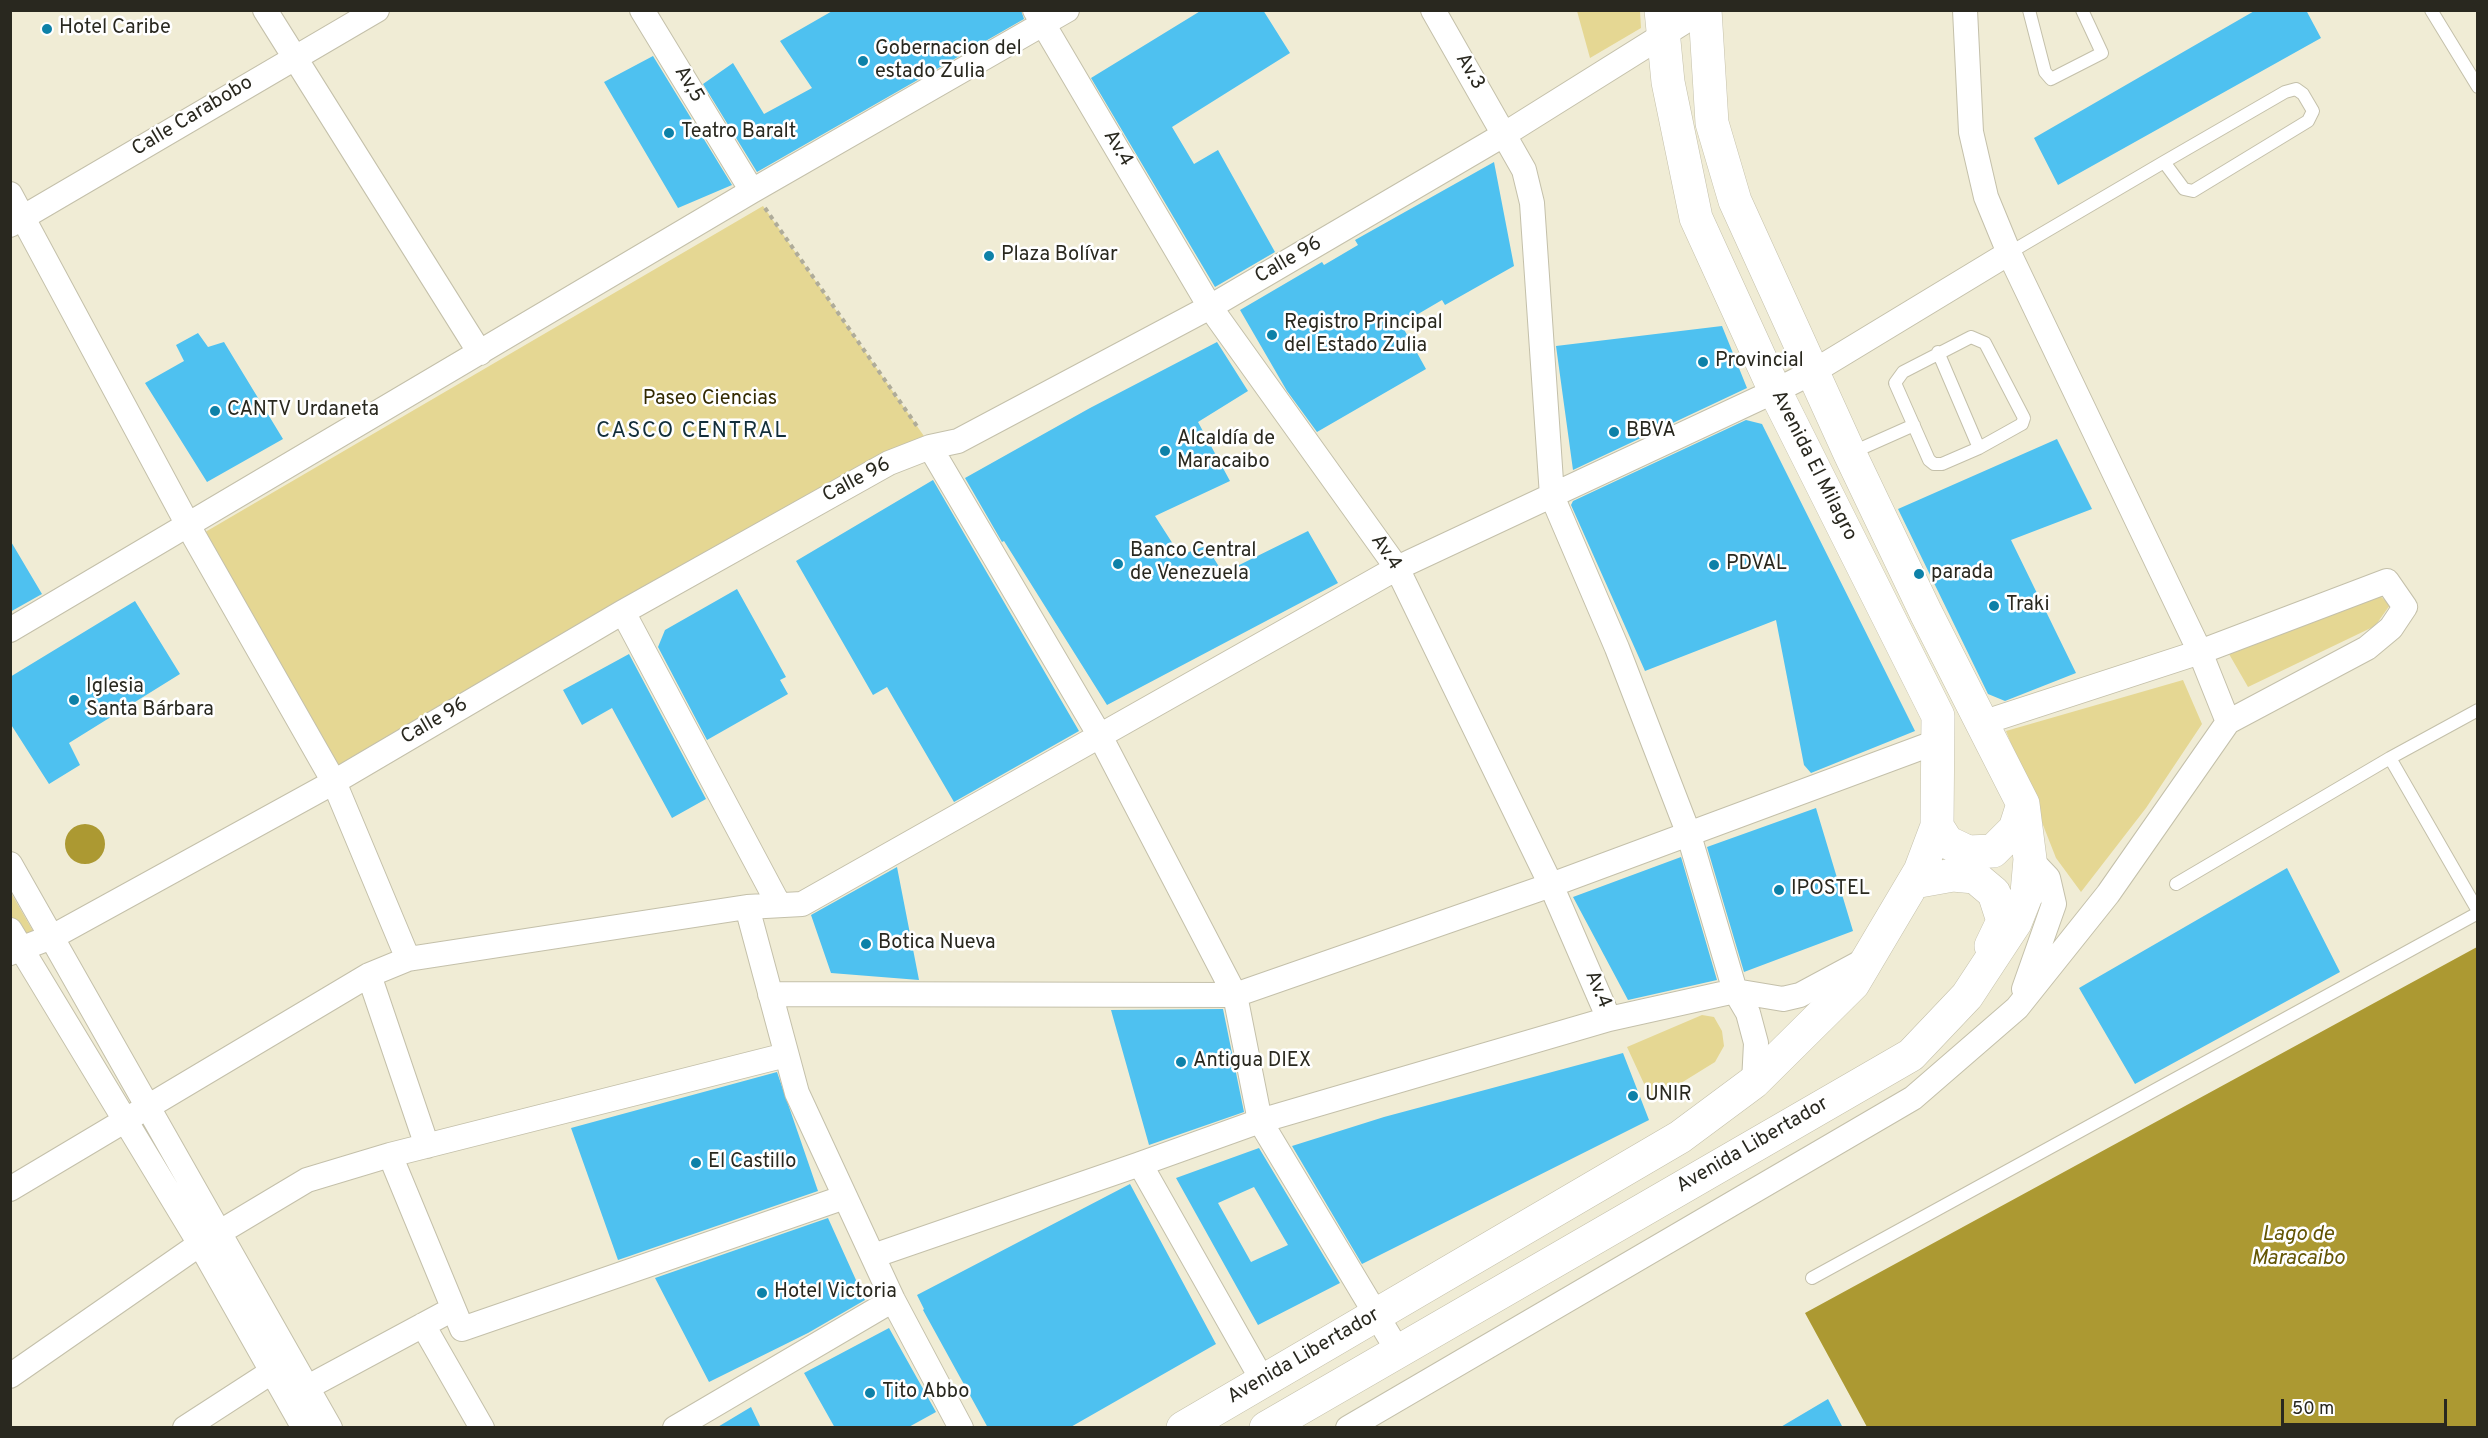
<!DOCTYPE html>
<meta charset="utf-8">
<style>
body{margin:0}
#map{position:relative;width:2488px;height:1438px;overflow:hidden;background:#f0ecd5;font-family:Overpass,sans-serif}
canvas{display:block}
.frame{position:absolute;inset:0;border:12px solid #29281f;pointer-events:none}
.scale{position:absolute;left:2281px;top:1399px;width:166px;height:27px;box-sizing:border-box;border:3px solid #29281f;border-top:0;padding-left:8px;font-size:18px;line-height:21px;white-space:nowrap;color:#29281f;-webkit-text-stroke:4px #fff;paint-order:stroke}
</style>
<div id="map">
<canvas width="2488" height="1438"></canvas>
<div class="frame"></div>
<div class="scale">50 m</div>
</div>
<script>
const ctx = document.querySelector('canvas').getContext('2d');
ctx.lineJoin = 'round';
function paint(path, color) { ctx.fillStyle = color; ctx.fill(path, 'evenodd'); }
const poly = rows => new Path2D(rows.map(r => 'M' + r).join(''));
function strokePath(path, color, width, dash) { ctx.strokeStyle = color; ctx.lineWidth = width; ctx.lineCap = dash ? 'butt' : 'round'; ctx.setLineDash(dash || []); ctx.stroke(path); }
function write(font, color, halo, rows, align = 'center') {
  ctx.font = font + ' Overpass,sans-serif'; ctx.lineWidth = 5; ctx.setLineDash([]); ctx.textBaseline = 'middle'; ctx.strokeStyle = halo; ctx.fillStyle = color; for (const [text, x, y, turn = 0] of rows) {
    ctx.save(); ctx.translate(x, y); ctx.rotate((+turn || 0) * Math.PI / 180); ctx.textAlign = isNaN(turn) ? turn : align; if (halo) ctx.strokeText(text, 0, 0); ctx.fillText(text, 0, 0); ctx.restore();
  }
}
paint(poly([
 [1577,11,1640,11,1641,28,1590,58],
 [763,206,926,439,334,781,195,538],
 [2378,594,2390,605,2375,626,2248,687,2229,654],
 [2183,680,2202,724,2146,808,2081,892,2056,858,2006,731],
 [10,891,37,938,10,953],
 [1702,1015,1714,1017,1722,1031,1724,1046,1715,1062,1652,1101,1627,1047]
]), '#e5d793');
paint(poly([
 '65 844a20 20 0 1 1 40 0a20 20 0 1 1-40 0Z',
 [2477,947,2477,1427,1867,1427,1805,1313]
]), '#ac9932');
paint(poly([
 [834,10,1021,10,1024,19,757,172,703,84,733,63,764,114,812,88,780,41],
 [1202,10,1263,10,1290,53,1172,127,1194,164,1218,150,1275,252,1215,287,1091,78],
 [2256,10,2306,10,2321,38,2058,185,2034,138],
 [653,56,732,185,678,208,604,82],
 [1494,162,1514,266,1445,305,1442,300,1401,324,1426,369,1317,432,1287,391,1240,310,1322,262,1324,265,1358,245,1355,240],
 [1722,326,1747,388,1573,470,1556,346],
 [198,333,208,347,224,342,283,439,207,482,145,383,184,361,176,345],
 [1217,342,1248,391,1198,422,1230,481,1155,516,1180,555,1206,546,1223,573,1308,531,1338,583,1107,705,1004,541,1002,542,965,478,1090,408],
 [1746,420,1762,424,1915,731,1811,773,1804,765,1776,620,1645,671,1571,505,1573,501],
 [2057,439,2092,509,2011,540,2076,673,2005,701,1988,694,1898,509],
 [933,480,1079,731,954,802,887,687,873,695,796,561],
 [10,540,42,594,10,612],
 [737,589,786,677,780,680,788,694,707,740,658,647,665,630],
 [135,601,180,674,69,743,80,765,49,784,10,723,10,677],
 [629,654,706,799,672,818,612,708,582,725,563,690],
 [1816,808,1853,931,1744,972,1707,847],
 [1681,857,1717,980,1628,1000,1573,897],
 [897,867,919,980,831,973,811,915],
 [2287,868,2340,972,2135,1084,2079,988],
 [1223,1009,1244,1112,1149,1145,1111,1010],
 [1623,1053,1649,1120,1362,1264,1292,1146,1384,1117],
 [777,1072,818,1191,618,1260,571,1128],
 [1259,1148,1340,1283,1258,1325,1176,1178],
 [1254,1187,1288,1245,1251,1262,1218,1203],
 [1130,1184,1216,1344,1069,1428,988,1428,923,1310,924,1309,917,1295],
 [828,1218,865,1300,808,1333,709,1382,655,1278],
 [889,1328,936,1412,907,1428,835,1428,804,1373],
 [1828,1399,1843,1428,1779,1428],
 [751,1407,761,1428,716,1428]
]), '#4ec1f0');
const lane = poly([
 [2029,10,2045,72,2051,79,2102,53,2082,10],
 [2431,10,2478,87],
 [2009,253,2164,162,2285,92,2296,89,2303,94,2313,111,2308,121,2193,191,2184,189,2164,162],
 [1971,337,1985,343,2024,418,2022,424,1979,448,1942,464,1934,464,1929,460,1895,383,1903,372,1971,337],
 [1938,352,1979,448],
 [1851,453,1914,425],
 [2390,758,2478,911],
 [2176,884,2390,758,2478,710],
 [1812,1278,2478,913]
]);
const street = poly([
 [265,10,480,353],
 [642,10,752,191],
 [1035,10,1210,307,1397,568,1551,885,1609,1019],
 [1433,10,1524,170,1532,203,1552,496,1617,648,1688,832,1735,991,1748,1013,1756,1043,1754,1082],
 [10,194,195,538,334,782,408,959],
 [10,225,377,10],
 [930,447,1100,736,1235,995,1260,1121,1398,1351],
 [623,612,779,905],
 [10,630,752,191,1067,10],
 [1982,723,2200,652,2228,722],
 [10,864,330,1428],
 [747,907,797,1093,893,1300,961,1428],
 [10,930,200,1244,304,1428],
 [10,953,54,936,334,782,623,612,889,463,930,447,958,441,1210,307,1505,134,1703,10],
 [369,975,427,1146],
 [2024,989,2054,904,2048,878,2030,859],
 [770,994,1235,995,1551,885,1939,741],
 [390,1155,462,1329,845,1197],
 [1140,1164,1260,1121,1609,1019,1735,991,1783,999,1800,995,1867,959],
 [10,1189,369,975,408,959,747,907,802,904,1397,568,1775,391,1811,373,2009,253],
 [873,1256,1140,1164,1263,1381],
 [423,1325,482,1428],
 [10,1376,200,1244,307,1180,390,1155,786,1055],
 [308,1387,453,1309],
 [185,1428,273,1371],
 [675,1428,893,1300],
 [1348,1428,1913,1098,2017,1008,2108,894,2228,722,2367,648,2391,628,2405,607,2387,581,2200,652,2009,253,1986,197,1971,132,1965,10]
]);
const secondary = poly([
 [1937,826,1947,842,1968,852,1993,851,2015,829,2023,804],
 [1914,882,1953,875,1975,877,1994,893,2003,921,1991,946],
 [1183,1428,1680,1137,1754,1082,1853,984,1920,871,1937,826,1938,716,1775,391,1696,218,1668,82,1661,10],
 [1266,1428,1911,1055,1967,996,2015,923,2027,893,2030,859,2023,804,1926,613,1850,454,1735,201,1712,123,1705,10]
]);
strokePath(lane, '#c4c0aa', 14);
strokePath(street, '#c4c0aa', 26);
strokePath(secondary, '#c4c0aa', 34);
strokePath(poly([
 [765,208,919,429]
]), '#afac9a', 4, [4.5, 4.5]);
strokePath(lane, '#fff', 12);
strokePath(street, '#fff', 24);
strokePath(secondary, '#fff', 33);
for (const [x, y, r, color] of [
 [47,29,6,"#0d81a8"],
 [863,61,6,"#0d81a8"],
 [669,133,6,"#0d81a8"],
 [989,256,6,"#0d81a8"],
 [1272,335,6,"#0d81a8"],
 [1703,362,6,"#0d81a8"],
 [215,411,6,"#0d81a8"],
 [1614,432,6,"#0d81a8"],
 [1165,451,6,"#0d81a8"],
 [1118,564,6,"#0d81a8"],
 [1714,565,6,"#0d81a8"],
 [1919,574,6,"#0d81a8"],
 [1994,606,6,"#0d81a8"],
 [74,700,6,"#0d81a8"],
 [1779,890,6,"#0d81a8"],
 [866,944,6,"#0d81a8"],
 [1181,1062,6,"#0d81a8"],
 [1633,1096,6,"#0d81a8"],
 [696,1163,6,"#0d81a8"],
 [762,1293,6,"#0d81a8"],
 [870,1393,6,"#0d81a8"]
]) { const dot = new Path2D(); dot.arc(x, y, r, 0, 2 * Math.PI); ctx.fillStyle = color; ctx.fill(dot); strokePath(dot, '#fff', 2); }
write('20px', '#29281f', '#fff', [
 ["Hotel Caribe",59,29],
 ["Gobernacion del",875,50],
 ["estado Zulia",875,73],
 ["Teatro Baralt",681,133],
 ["Plaza Bolívar",1001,256],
 ["Registro Principal",1284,324],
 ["del Estado Zulia",1284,347],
 ["Provincial",1715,362],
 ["CANTV Urdaneta",227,411],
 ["BBVA",1626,432],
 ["Alcaldía de",1177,440],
 ["Maracaibo",1177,463],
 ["Banco Central",1130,552],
 ["de Venezuela",1130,575],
 ["PDVAL",1726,565],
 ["parada",1931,574],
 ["Traki",2006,606],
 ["Iglesia",86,688],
 ["Santa Bárbara",86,711],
 ["IPOSTEL",1791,890],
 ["Botica Nueva",878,944],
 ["Antigua DIEX",1193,1062],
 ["UNIR",1645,1096],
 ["El Castillo",708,1163],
 ["Hotel Victoria",774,1293],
 ["Tito Abbo",882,1393]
], 'left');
write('20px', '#29281f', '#fff', [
 ["Av.3",1469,72,60],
 ["Av,5",688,85,59],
 ["Calle Carabobo",193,117,-31],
 ["Av.4",1117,149,59],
 ["Calle 96",1289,261,-30],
 ["Avenida El Milagro",1813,466,63],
 ["Calle 96",857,481,-28],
 ["Av.4",1385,553,56],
 ["Calle 96",435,722,-30],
 ["Av.4",1597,990,67],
 ["Avenida Libertador",1753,1146,-30],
 ["Avenida Libertador",1304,1357,-30]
]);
write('20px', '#332a00', '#fff', [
 ["Paseo Ciencias",710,400]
]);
write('italic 21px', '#635504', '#fff', [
 ["Lago de",2298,1236],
 ["Maracaibo",2298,1260]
]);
ctx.letterSpacing = '1.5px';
write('22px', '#132f3b', '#fff', [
 ["CASCO CENTRAL",692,433]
]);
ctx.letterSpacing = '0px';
</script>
